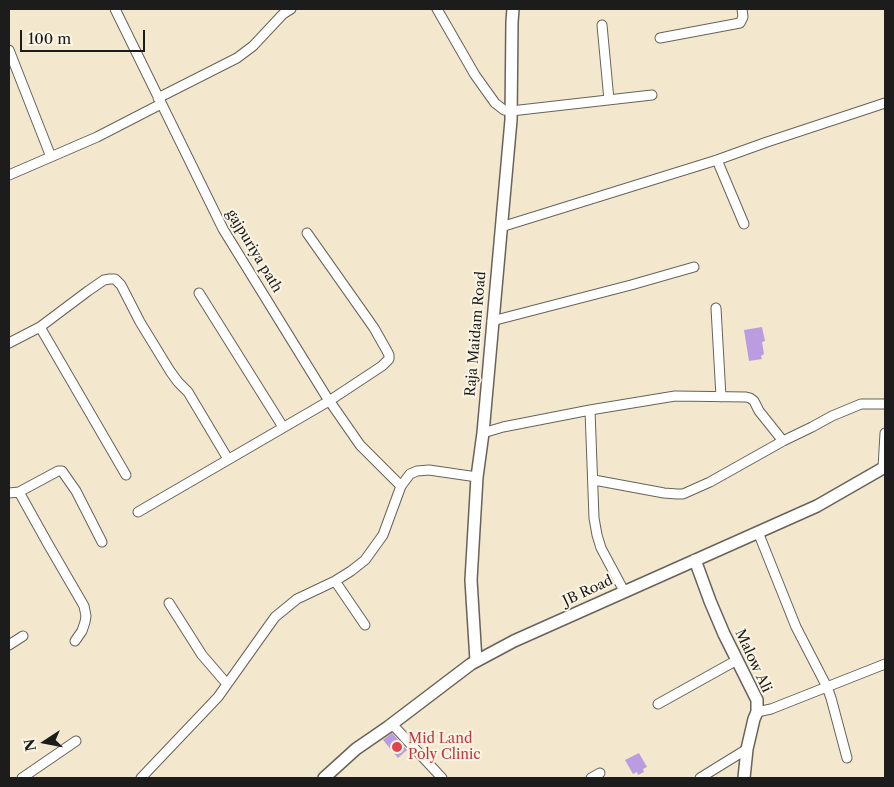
<!DOCTYPE html>
<style>
body{margin:0}
#map{position:relative;width:894px;height:787px;overflow:hidden;background:#f3e8cd;font-family:"Libre Caslon Text",serif}
canvas{display:block}
.frame{position:absolute;inset:0;border:10px solid #1c1c1c;pointer-events:none}
.north{position:absolute;left:20px;top:717px;width:50px;height:50px;-webkit-text-stroke:4px #fcf5e5;paint-order:stroke;rotate:259deg;font-size:14px;font-weight:700;line-height:20px;text-align:center;color:#1c1c1c}
.north::after{content:'';display:block;margin:auto;width:18px;height:22px;background:#1c1c1c;clip-path:polygon(50% 0,100% 100%,50% 72%,0 100%)}
.scale{position:absolute;left:20px;top:30px;width:125px;height:22px;box-sizing:border-box;border:2px solid #1c1c1c;border-top:0;padding-left:6px;font-size:15px;line-height:18px;white-space:nowrap;color:#1c1c1c;-webkit-text-stroke:4px #fcf5e5;paint-order:stroke}
</style>
<div id="map">
<canvas width="894" height="787"></canvas>
<div class="frame"></div>
<div class="north">N</div>
<div class="scale">100 m</div>
</div>
<script>
const ctx = document.querySelector('canvas').getContext('2d');
ctx.lineJoin = 'round';
function paint(path, color) { ctx.fillStyle = color; ctx.fill(path, 'evenodd'); }
const poly = rows => new Path2D(rows.map(r => 'M' + r).join(''));
function strokePath(path, color, width, dash) { ctx.strokeStyle = color; ctx.lineWidth = width; ctx.lineCap = dash ? 'butt' : 'round'; ctx.setLineDash(dash || []); ctx.stroke(path); }
function write(font, color, halo, rows, align = 'center') {
  ctx.font = font + ' "Libre Caslon Text",serif'; ctx.lineWidth = 4; ctx.setLineDash([]); ctx.textBaseline = 'middle'; ctx.strokeStyle = halo; ctx.fillStyle = color; for (const [text, x, y, turn = 0] of rows) {
    ctx.save(); ctx.translate(x, y); ctx.rotate((+turn || 0) * Math.PI / 180); ctx.textAlign = isNaN(turn) ? turn : align; if (halo) ctx.strokeText(text, 0, 0); ctx.fillText(text, 0, 0); ctx.restore();
  }
}
paint(poly([
 [762,327,765,341,762,342,764,354,761,356,762,359,749,361,744,330],
 [392,733,407,750,398,758,383,740],
 [639,753,647,767,643,769,644,772,638,775,637,772,633,774,625,760]
]), '#bb9ce0');
const minor = poly([
 [115,9,223,229,326,396,360,445,401,486],
 [437,9,475,75,495,103,504,110,511,111,652,95],
 [602,25,609,100],
 [660,38,740,23,743,17,742,9],
 [9,50,51,157],
 [158,98,237,58,253,46,283,14,291,9],
 [717,160,744,224],
 [9,175,97,137,161,104],
 [501,227,717,160,767,142,885,103],
 [199,293,283,427],
 [716,308,721,397],
 [492,321,631,285,694,267],
 [40,327,126,475],
 [9,343,40,327,88,291,104,280,110,279,115,279,121,285,140,322,170,371,178,382,188,392,228,459],
 [590,410,594,518,597,535,601,548,624,591],
 [483,433,503,427,590,410,675,396,746,397,750,398,754,401,759,411,783,441],
 [883,468,885,433],
 [594,480,664,493,677,494,683,494,710,482,783,441,812,427,832,416,861,404,885,404],
 [19,492,58,471,62,471,76,491,102,542],
 [9,493,19,492,48,544,84,606,86,616,85,622,82,631,75,641],
 [138,512,329,401,382,366,389,359,389,355,387,351,374,328,307,233],
 [758,532,796,627,827,687,831,698,847,758],
 [335,581,365,625],
 [169,603,202,655,227,684],
 [9,645,23,636],
 [658,704,737,660],
 [757,712,771,709,885,664],
 [392,724,442,778],
 [22,778,76,741],
 [141,778,218,697,275,617,297,599,335,581,351,571,365,560,383,535,401,486,410,474,417,471,429,470,477,477],
 [591,778,600,773],
 [700,778,747,749]
]);
const tertiary = poly([
 [695,560,710,601,724,634,757,700,757,712,754,719,747,749,744,778],
 [476,661,471,580,477,477,483,433,511,120,512,22,513,9],
 [324,778,356,749,388,727,471,664,514,641,817,506,885,467]
]);
strokePath(minor, '#67635a', 11);
strokePath(tertiary, '#67635a', 14);
strokePath(minor, '#fff', 9);
strokePath(tertiary, '#fff', 11);
for (const [x, y, r, color] of [
 [397,747,6,"#e0444e"]
]) { const dot = new Path2D(); dot.arc(x, y, r, 0, 2 * Math.PI); ctx.fillStyle = color; ctx.fill(dot); strokePath(dot, '#fcf5e5', 2); }
write('14px', '#1c1c1c', '#fcf5e5', [
 ["gajpuriya path",254,251,59],
 ["Raja Maidam Road",476,334,-85],
 ["JB Road",588,591,-25],
 ["Malow Ali",753,661,65]
]);
write('14px', '#be3a42', '#fcf5e5', [
 ["Mid Land",408,739],
 ["Poly Clinic",408,755]
], 'left');
</script>
